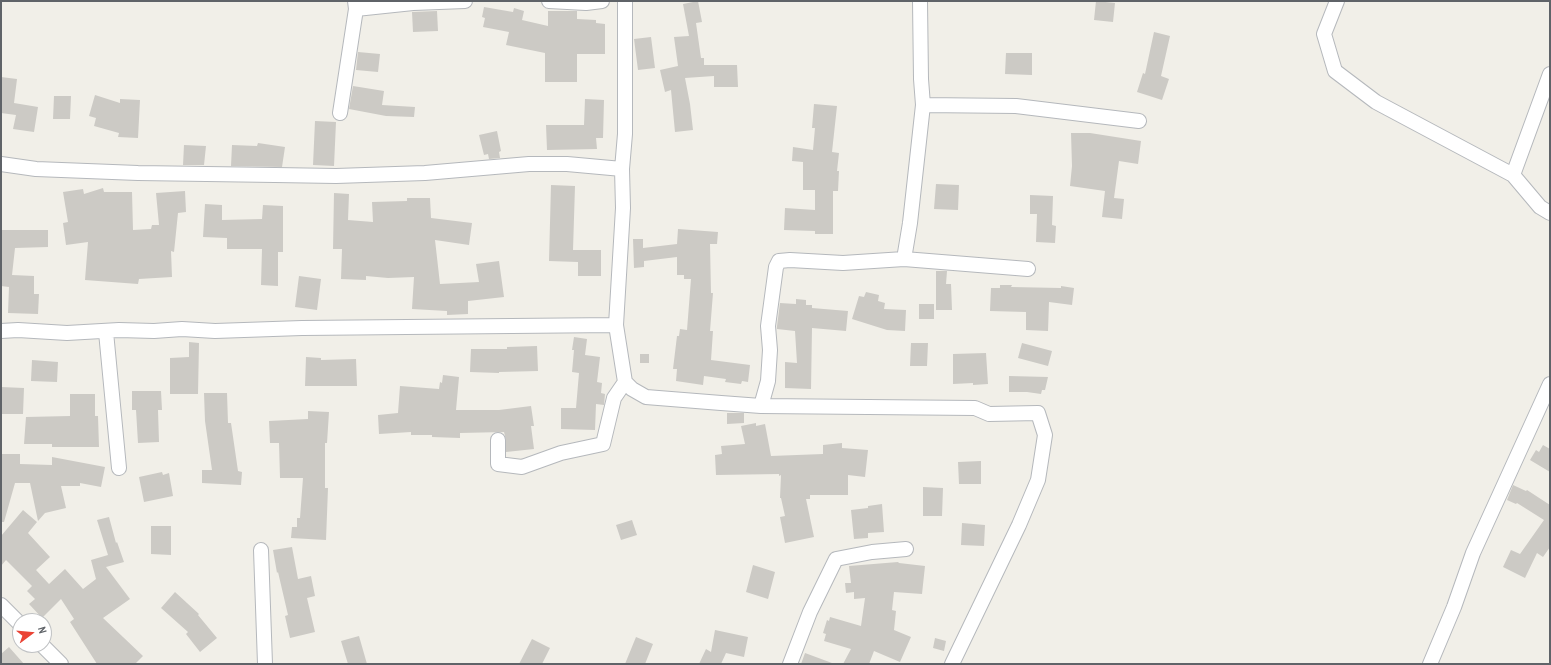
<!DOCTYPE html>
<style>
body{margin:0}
#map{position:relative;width:1551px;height:665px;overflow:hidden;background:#f1efe8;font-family:"Archivo Narrow",sans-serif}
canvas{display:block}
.frame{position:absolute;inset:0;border:2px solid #5f6368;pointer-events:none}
.north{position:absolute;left:12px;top:613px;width:40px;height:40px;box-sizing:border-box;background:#fff;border:1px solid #bfc1c3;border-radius:50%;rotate:74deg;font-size:11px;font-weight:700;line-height:16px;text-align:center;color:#5f6368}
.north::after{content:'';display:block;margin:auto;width:14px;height:18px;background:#ea4335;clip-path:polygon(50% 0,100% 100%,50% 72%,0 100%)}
</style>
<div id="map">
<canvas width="1551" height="665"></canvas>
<div class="frame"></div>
<div class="north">N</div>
</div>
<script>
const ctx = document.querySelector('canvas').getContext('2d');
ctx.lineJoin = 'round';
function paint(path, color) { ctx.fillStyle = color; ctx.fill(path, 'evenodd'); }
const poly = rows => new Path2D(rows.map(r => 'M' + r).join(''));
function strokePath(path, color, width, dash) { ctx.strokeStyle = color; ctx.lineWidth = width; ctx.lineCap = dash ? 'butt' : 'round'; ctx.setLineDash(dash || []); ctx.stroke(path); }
paint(poly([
 [698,1,702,22,696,23,701,58,704,58,704,65,737,65,738,87,714,87,714,76,685,78,690,104,693,130,675,132,671,90,665,92,660,70,678,66,674,37,689,36,683,4],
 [1096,1,1115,3,1113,22,1094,20],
 [484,7,513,12,514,8,524,11,522,20,548,26,548,11,577,11,577,19,596,20,596,23,605,24,605,54,577,54,577,82,545,82,545,53,506,45,509,32,483,27,485,18,482,17],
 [437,11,438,31,413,32,412,12],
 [1154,32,1170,36,1161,76,1169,79,1162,100,1137,92,1143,73,1145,74],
 [651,37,655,68,638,70,634,39],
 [358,52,380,54,378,72,356,70],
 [1006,53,1032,53,1032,75,1005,74],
 [1,77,17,79,14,103,38,107,34,132,13,129,16,115,1,113],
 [353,86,384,91,382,105,415,107,414,117,386,116,349,109],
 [95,95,120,103,120,99,140,100,138,138,118,137,119,133,94,126,96,118,89,116],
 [54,96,71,96,70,119,53,119],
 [585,99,604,100,603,138,596,138,597,149,547,150,546,125,584,125],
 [814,104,837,106,832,152,839,153,837,171,839,171,838,191,833,191,833,234,815,234,815,231,784,230,785,208,815,210,815,190,803,190,803,162,792,161,793,147,813,150,815,128,812,128],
 [315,121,336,122,334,166,313,165],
 [497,131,501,151,499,152,500,158,489,159,488,154,484,155,479,135],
 [1071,133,1090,133,1141,141,1138,164,1119,161,1114,198,1124,199,1122,219,1102,217,1105,191,1070,186,1072,166],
 [258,143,285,147,282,167,231,166,232,145,257,146],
 [184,145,206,146,204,165,183,165],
 [936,184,959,185,958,210,934,209],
 [551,185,575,186,573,250,601,250,601,276,578,276,578,262,549,261],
 [103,188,104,192,132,192,133,230,151,229,152,225,159,225,156,193,185,191,186,212,178,213,174,252,171,251,172,277,139,279,138,284,85,280,88,242,66,245,63,223,68,222,63,192,83,189,84,194],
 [334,193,349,194,348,220,373,222,372,202,407,201,407,198,430,198,431,218,472,223,469,245,435,240,440,284,479,282,476,264,499,261,504,297,468,301,468,314,447,315,447,311,412,309,414,277,388,278,366,276,366,280,341,279,342,249,333,249],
 [1030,195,1053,196,1052,225,1056,226,1055,243,1036,242,1037,214,1030,214],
 [205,204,222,205,222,220,262,219,263,205,283,206,283,252,278,252,278,286,261,285,262,249,227,249,227,238,203,237],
 [678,229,718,232,717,244,710,244,711,293,713,293,710,331,713,331,711,360,750,365,748,382,742,381,741,384,725,382,726,379,704,376,703,385,676,381,677,369,673,369,677,336,679,336,680,329,687,330,691,279,684,279,684,275,677,275,677,257,644,261,644,267,634,268,633,239,643,239,643,248,677,244],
 [1,230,48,230,48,247,15,248,12,275,34,276,34,294,39,294,38,314,8,313,9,287,1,286],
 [936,271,947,271,946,284,951,284,952,310,936,310],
 [299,276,321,279,317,310,295,307],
 [1000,285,1012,285,1011,287,1061,288,1061,286,1074,288,1072,305,1049,302,1048,331,1026,330,1026,312,990,311,991,288,1000,288],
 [866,292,879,295,878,301,885,303,884,309,906,310,905,331,887,330,852,319,859,296,864,297],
 [796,299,806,300,806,305,812,305,812,308,848,311,846,331,812,328,811,389,785,388,785,362,797,363,795,331,777,329,777,326,780,303,796,304],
 [919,304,934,304,934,319,919,319],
 [574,337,587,339,585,355,600,357,597,382,602,383,601,393,605,394,604,405,596,404,595,430,561,429,561,408,576,408,579,373,572,372,574,350,572,350],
 [189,342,199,343,198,394,170,394,170,358,189,357],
 [911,343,928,343,927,366,910,366],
 [1022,343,1052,351,1048,366,1018,358],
 [537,346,538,371,499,372,499,373,470,372,471,349,507,349,507,347],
 [986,353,988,384,973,385,973,383,953,384,953,354],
 [640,354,649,354,649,363,640,363],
 [306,357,321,358,321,360,356,359,357,386,305,386],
 [32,360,58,362,57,382,31,381],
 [443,375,459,377,456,410,499,410,531,406,534,426,531,426,534,449,506,452,506,440,504,432,460,433,460,438,432,437,432,435,411,435,411,432,379,434,378,415,398,413,400,386,439,389,440,382,442,383],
 [1009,376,1048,377,1045,390,1042,390,1041,394,1027,392,1009,392],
 [1,387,24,388,23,414,1,414],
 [132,391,161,391,162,410,158,410,159,442,138,443,136,410,132,410],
 [204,393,227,393,228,423,231,423,238,471,242,472,241,485,202,483,202,470,212,470,205,421],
 [70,394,95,394,95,416,98,416,99,447,52,447,52,444,24,444,26,417,70,416],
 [308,411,329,412,327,443,325,443,325,488,328,488,326,540,291,538,292,527,297,527,297,518,300,518,303,478,280,478,279,443,270,443,269,421,308,419],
 [727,413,744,413,744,423,727,424],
 [756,423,756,426,765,424,771,456,823,454,823,445,842,443,842,448,868,450,865,477,848,475,848,495,810,495,810,499,806,499,814,537,785,543,780,517,785,516,781,498,780,498,781,475,779,476,779,474,716,475,715,455,722,454,721,446,745,444,741,426],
 [1543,445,1550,449,1550,472,1530,460,1536,450,1539,452],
 [1,454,20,454,20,464,52,465,52,457,105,467,101,487,80,483,80,486,61,486,66,508,45,513,38,521,30,483,15,483,4,522,1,522],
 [981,461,981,484,959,484,958,462],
 [162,472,163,475,169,473,173,496,144,502,139,477],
 [1513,485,1526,491,1527,490,1550,505,1550,547,1543,557,1537,553,1525,578,1503,567,1511,550,1520,554,1544,520,1517,503,1516,504,1507,500],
 [923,487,943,488,942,516,923,516],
 [882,504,884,532,868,533,868,538,854,539,851,510,868,508,868,506],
 [23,510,37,522,28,533,50,557,36,570,49,584,65,569,83,589,96,579,91,560,108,555,97,520,109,517,116,543,117,542,124,562,106,567,130,599,103,618,143,656,135,664,97,664,70,622,74,619,61,599,42,618,29,604,35,599,27,591,32,586,6,560,1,566,1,536],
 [632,520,637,535,621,540,616,525],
 [962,523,985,525,984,546,961,545],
 [151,526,171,526,171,555,151,554],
 [292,547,298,579,311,576,315,596,307,598,315,632,290,638,285,616,288,615,278,572,277,573,273,550],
 [898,562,899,563,925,566,922,594,894,592,892,610,896,611,894,630,911,637,900,662,874,651,869,664,843,664,851,649,824,641,826,634,823,633,827,620,829,621,830,617,861,626,865,598,854,599,854,592,846,593,845,583,851,583,849,566],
 [753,565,775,572,768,599,746,592],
 [175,592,199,614,198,615,217,638,200,652,186,634,188,632,161,608],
 [715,630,748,637,744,657,726,653,721,664,699,664,706,649,711,652],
 [359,636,367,664,348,664,341,641],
 [636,637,653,644,645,664,625,664],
 [935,638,946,641,944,651,933,648],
 [532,639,550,648,542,664,519,664],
 [9,647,24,664,1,664,1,654],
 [805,653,832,663,832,664,801,664]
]), '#cccac5');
const minor = poly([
 [355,1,356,9,413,3,465,1],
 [549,1,586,3,602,1],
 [625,1,625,134,622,169,623,208,616,325,625,382,632,389,646,397,721,403,761,406,975,408,989,414,1038,413,1045,435,1038,480,1019,525,952,664],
 [1337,1,1324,34,1335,71,1376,102,1513,175],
 [1550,74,1513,175,1540,207,1550,213],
 [923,105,1016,106,1139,121],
 [340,113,356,9],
 [1,164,36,169,138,173,275,175,336,176,425,173,529,164,567,164,622,169],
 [904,259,910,223,923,105,921,79,920,1],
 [1,331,18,330,67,333,119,330,154,331,182,329,215,331,302,328,616,325],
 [106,332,119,468],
 [761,406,768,381,770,350,768,326,776,267,779,261,790,260,843,263,904,259,1028,269],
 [498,440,498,464,522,467,561,453,603,444,614,398,625,382],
 [261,550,265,664],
 [1,605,20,624],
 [42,645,61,664],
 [790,664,810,612,836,559,872,552,906,549],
 [1430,664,1454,607,1473,553,1550,384]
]);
strokePath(minor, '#b5b8bc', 16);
strokePath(minor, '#fff', 14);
</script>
